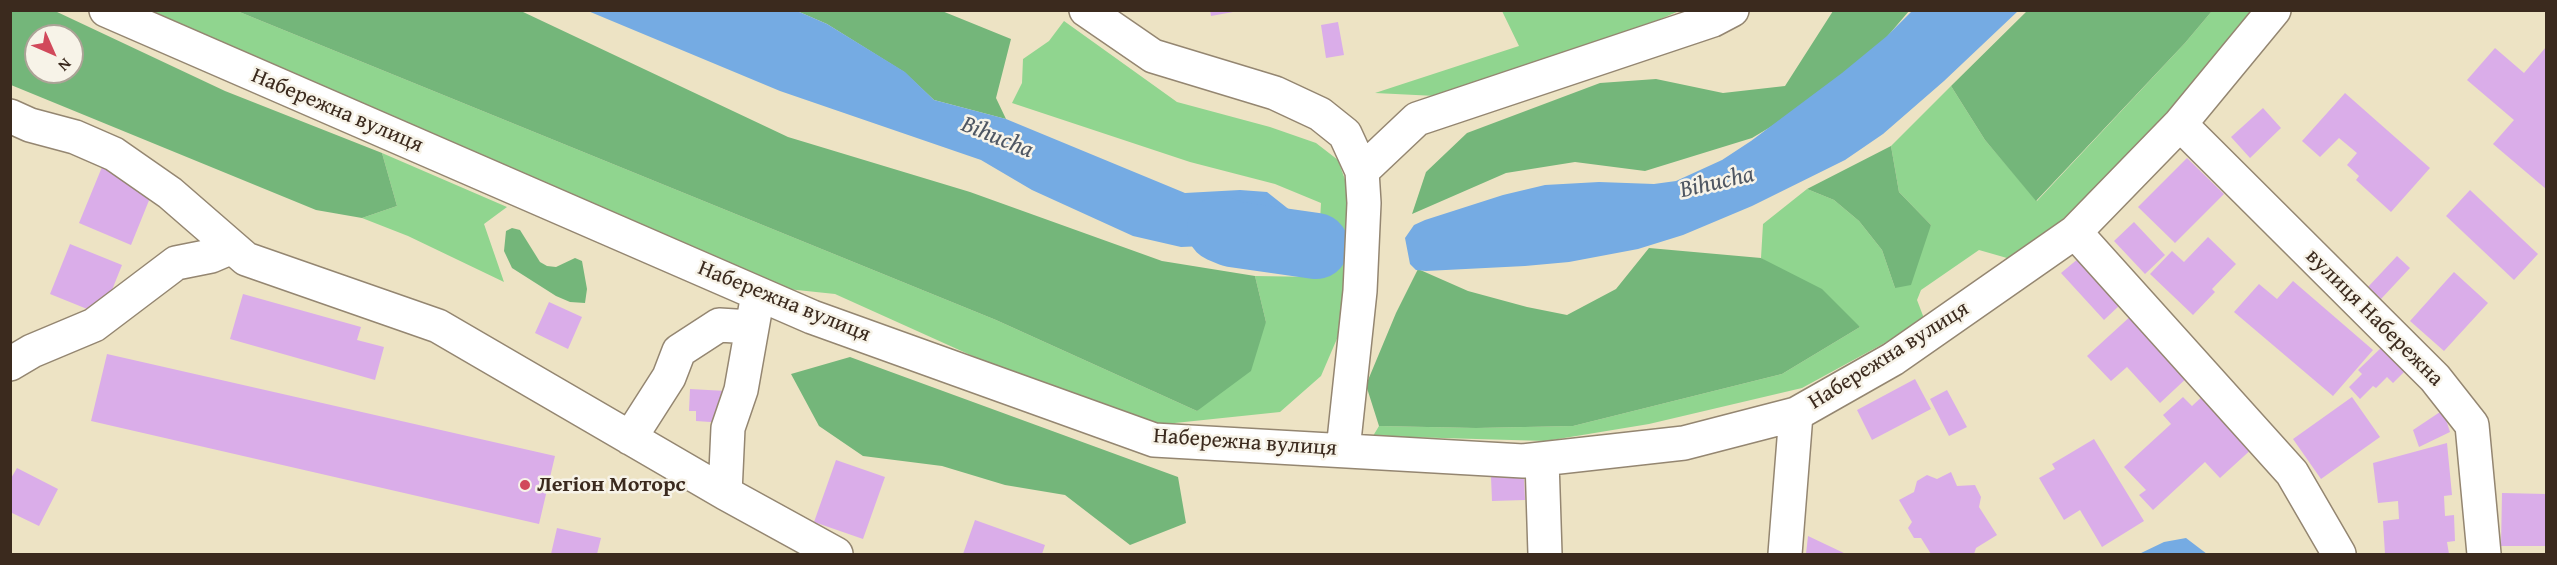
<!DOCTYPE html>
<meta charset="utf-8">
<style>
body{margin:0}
#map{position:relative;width:2557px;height:565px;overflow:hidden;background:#ede3c4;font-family:"Gentium Book Plus",serif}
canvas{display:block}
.frame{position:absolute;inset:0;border:12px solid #3b2a1e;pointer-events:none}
.north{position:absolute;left:24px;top:24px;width:60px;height:60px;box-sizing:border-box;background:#f7f3e8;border:2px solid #aca397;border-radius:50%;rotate:135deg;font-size:16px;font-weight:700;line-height:24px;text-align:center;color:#3b2a1e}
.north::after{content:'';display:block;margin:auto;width:21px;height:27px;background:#d1495b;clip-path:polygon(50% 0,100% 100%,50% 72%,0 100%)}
</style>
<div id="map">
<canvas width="2557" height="565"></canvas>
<div class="frame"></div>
<div class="north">N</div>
</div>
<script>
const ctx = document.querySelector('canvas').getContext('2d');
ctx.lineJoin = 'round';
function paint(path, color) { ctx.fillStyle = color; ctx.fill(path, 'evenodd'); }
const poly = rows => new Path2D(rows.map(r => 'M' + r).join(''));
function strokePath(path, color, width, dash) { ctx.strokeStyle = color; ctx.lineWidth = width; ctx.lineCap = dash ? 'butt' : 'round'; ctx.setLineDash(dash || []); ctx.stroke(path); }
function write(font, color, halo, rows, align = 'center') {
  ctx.font = font + ' "Gentium Book Plus",serif'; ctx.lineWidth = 5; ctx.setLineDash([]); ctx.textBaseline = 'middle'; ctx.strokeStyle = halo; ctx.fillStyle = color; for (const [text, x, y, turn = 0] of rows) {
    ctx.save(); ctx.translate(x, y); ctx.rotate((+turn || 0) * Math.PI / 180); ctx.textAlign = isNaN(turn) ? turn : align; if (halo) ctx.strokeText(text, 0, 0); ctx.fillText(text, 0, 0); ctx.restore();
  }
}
paint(poly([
 [144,11,237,11,996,320,1197,411,1266,322,1255,276,1317,277,1321,203,1275,184,1190,162,1012,103,1022,83,1023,59,1049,41,1064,21,1177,102,1270,127,1316,143,1338,160,1347,185,1348,313,1321,376,1280,412,1146,426,1048,390,835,294,778,288],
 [1502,11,1679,11,1656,21,1436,96,1375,93,1519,46],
 [2212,11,2259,11,2201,80,2082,201,2025,255,2014,260,1979,250,1921,290,1917,300,1925,321,1802,388,1649,424,1546,441,1373,436,1379,426,1476,428,1573,426,1782,374,1860,327,1761,258,1763,224,1807,189,1834,200,1859,221,1882,250,1895,288,1931,225,1899,192,1891,146,1951,86,1985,140,2037,201,2185,43],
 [382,153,507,207,484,224,504,282,408,236,362,218,397,206]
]), '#90d58f');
paint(poly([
 [10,11,55,11,225,91,382,153,397,206,362,218,316,210,11,85],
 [36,36,72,36,72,72,36,72],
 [237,11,521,11,788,137,970,192,1162,261,1255,276,1266,322,1251,371,1197,411,996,320],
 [797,11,942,11,1011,39,996,98,1006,119,934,100,904,72,827,24],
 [1833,11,1909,11,1851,79,1752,138,1645,171,1575,162,1506,173,1412,214,1426,172,1467,133,1600,83,1656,79,1723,93,1785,86],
 [2027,11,2212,11,2185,43,2036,201,1985,140,1951,86],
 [1891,146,1899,192,1931,225,1911,285,1895,288,1882,250,1859,221,1834,200,1807,189],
 [512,228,520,230,540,262,547,266,556,267,575,258,582,261,587,289,585,303,570,302,556,296,512,268,504,251,506,231],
 [1649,248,1761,258,1822,289,1860,327,1782,374,1573,426,1476,428,1379,426,1366,385,1396,313,1418,269,1468,291,1527,307,1567,315,1616,289],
 [850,357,1178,477,1186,523,1130,545,1065,495,1005,485,942,466,863,456,819,426,791,374]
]), '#74b67a');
paint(poly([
 [1913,10,2018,11,1944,81,1883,134,1845,160,1752,206,1683,235,1638,249,1569,262,1525,266,1426,271,1416,270,1410,264,1405,238,1414,225,1425,220,1503,195,1545,185,1599,182,1654,184,1676,181,1722,160,1751,141,1842,73,1887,36],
 [588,11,797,11,827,24,905,72,934,100,1006,119,1185,193,1240,190,1267,192,1315,230,1308,247,1264,260,1244,255,1226,245,1181,247,1133,236,1032,190,981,160,780,91],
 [2186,538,2207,554,2139,554,2164,542]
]), '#75abe3');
strokePath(poly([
 [1220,229,1232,234,1316,246]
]), '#75abe3', 66);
paint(poly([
 [1210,10,1233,10,1233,12,1211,16],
 [1338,22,1344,55,1326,58,1321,25],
 [2546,47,2546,189,2493,144,2514,120,2467,80,2495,48,2524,73],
 [2345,93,2430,168,2391,212,2356,180,2359,176,2347,165,2357,153,2339,138,2320,157,2302,141],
 [2263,108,2281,128,2250,158,2231,137],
 [2187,158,2224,194,2175,243,2138,207],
 [102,167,154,188,131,245,79,223],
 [2470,190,2538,254,2514,280,2446,216],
 [2134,222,2165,255,2145,274,2114,241],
 [2208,237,2236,264,2212,289,2215,292,2193,315,2150,274,2172,251,2184,262],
 [70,244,122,265,102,315,50,294],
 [2397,256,2410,268,2381,299,2368,287],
 [2079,258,2121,304,2104,320,2061,273],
 [2454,272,2488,303,2444,351,2410,321],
 [2293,281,2373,350,2333,396,2234,312,2259,284,2277,299],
 [243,294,361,327,357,340,384,347,375,380,230,339],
 [549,302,582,317,568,349,535,333],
 [2133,314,2190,375,2160,403,2127,367,2111,381,2087,356],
 [2383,346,2406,370,2393,383,2387,377,2376,388,2373,386,2360,399,2349,387,2362,374,2358,370],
 [107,354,555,456,539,524,91,421],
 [1915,379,1931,409,1872,440,1857,410],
 [690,389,726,391,725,423,696,421,696,411,689,411],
 [1947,390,1967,427,1949,436,1930,399],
 [2206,393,2255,446,2220,478,2205,462,2153,510,2139,495,2146,490,2124,467,2171,424,2163,415,2183,397,2192,406],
 [2352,397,2380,437,2321,479,2293,439],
 [2443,410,2450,432,2419,447,2413,430],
 [2094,439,2144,521,2102,547,2080,510,2064,520,2039,478,2055,469,2052,464],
 [2447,443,2452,495,2444,496,2445,516,2454,515,2455,541,2447,542,2449,554,2385,554,2383,521,2399,519,2398,501,2378,503,2373,463],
 [836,460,885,477,863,539,814,522],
 [17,468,58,489,39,526,10,512,10,480],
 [1951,472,1957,486,1975,485,1981,497,1979,507,1997,535,1976,548,1974,554,1931,554,1921,538,1914,538,1908,528,1912,522,1899,500,1914,492,1917,481,1927,475,1937,479],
 [1524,476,1525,500,1492,501,1491,477],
 [2502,493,2546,494,2546,546,2501,546],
 [975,520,1045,545,1042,554,963,554],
 [557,528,601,538,597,554,551,554],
 [1808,536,1846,554,1806,554]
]), '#daade9');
const minor = poly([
 [106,10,812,317,1154,440,1523,461,1684,443,1796,414,1893,359,2075,232,2180,124,2274,10],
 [1086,10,1153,56,1275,93,1320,114,1345,134,1362,171,1364,203,1360,291,1343,450],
 [10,116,30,125,75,137,114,154,170,193,246,259,438,326,725,493,728,428,741,390,758,294],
 [2180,124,2435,378,2472,425,2484,554],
 [1362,171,1417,119,1713,20,1732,10],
 [2075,232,2292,473,2339,554],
 [10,364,32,351,94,325,176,263,211,256,232,247],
 [630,438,669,377,679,351,719,325,751,327],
 [1542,460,1545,554],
 [725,493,836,554],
 [1785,554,1796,414]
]);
strokePath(minor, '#948671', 36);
strokePath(minor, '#fff', 33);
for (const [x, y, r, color] of [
 [525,485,6,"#d1495b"]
]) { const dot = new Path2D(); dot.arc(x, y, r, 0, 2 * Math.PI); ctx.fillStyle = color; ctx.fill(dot); strokePath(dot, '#f7f3e8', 2); }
write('22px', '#3b2a1e', '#f7f3e8', [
 ["Набережна вулиця",337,111,23],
 ["Набережна вулиця",784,302,22],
 ["вулиця Набережна",2374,318,45],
 ["Набережна вулиця",1889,356,-32],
 ["Набережна вулиця",1245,443,4]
]);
write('bold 22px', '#3b2a1e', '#f7f3e8', [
 ["Легіон Моторс",537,485]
], 'left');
write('italic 24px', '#4f5763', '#f7f3e8', [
 ["Bihucha",997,138,22],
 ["Bihucha",1717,183,-13]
]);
</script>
